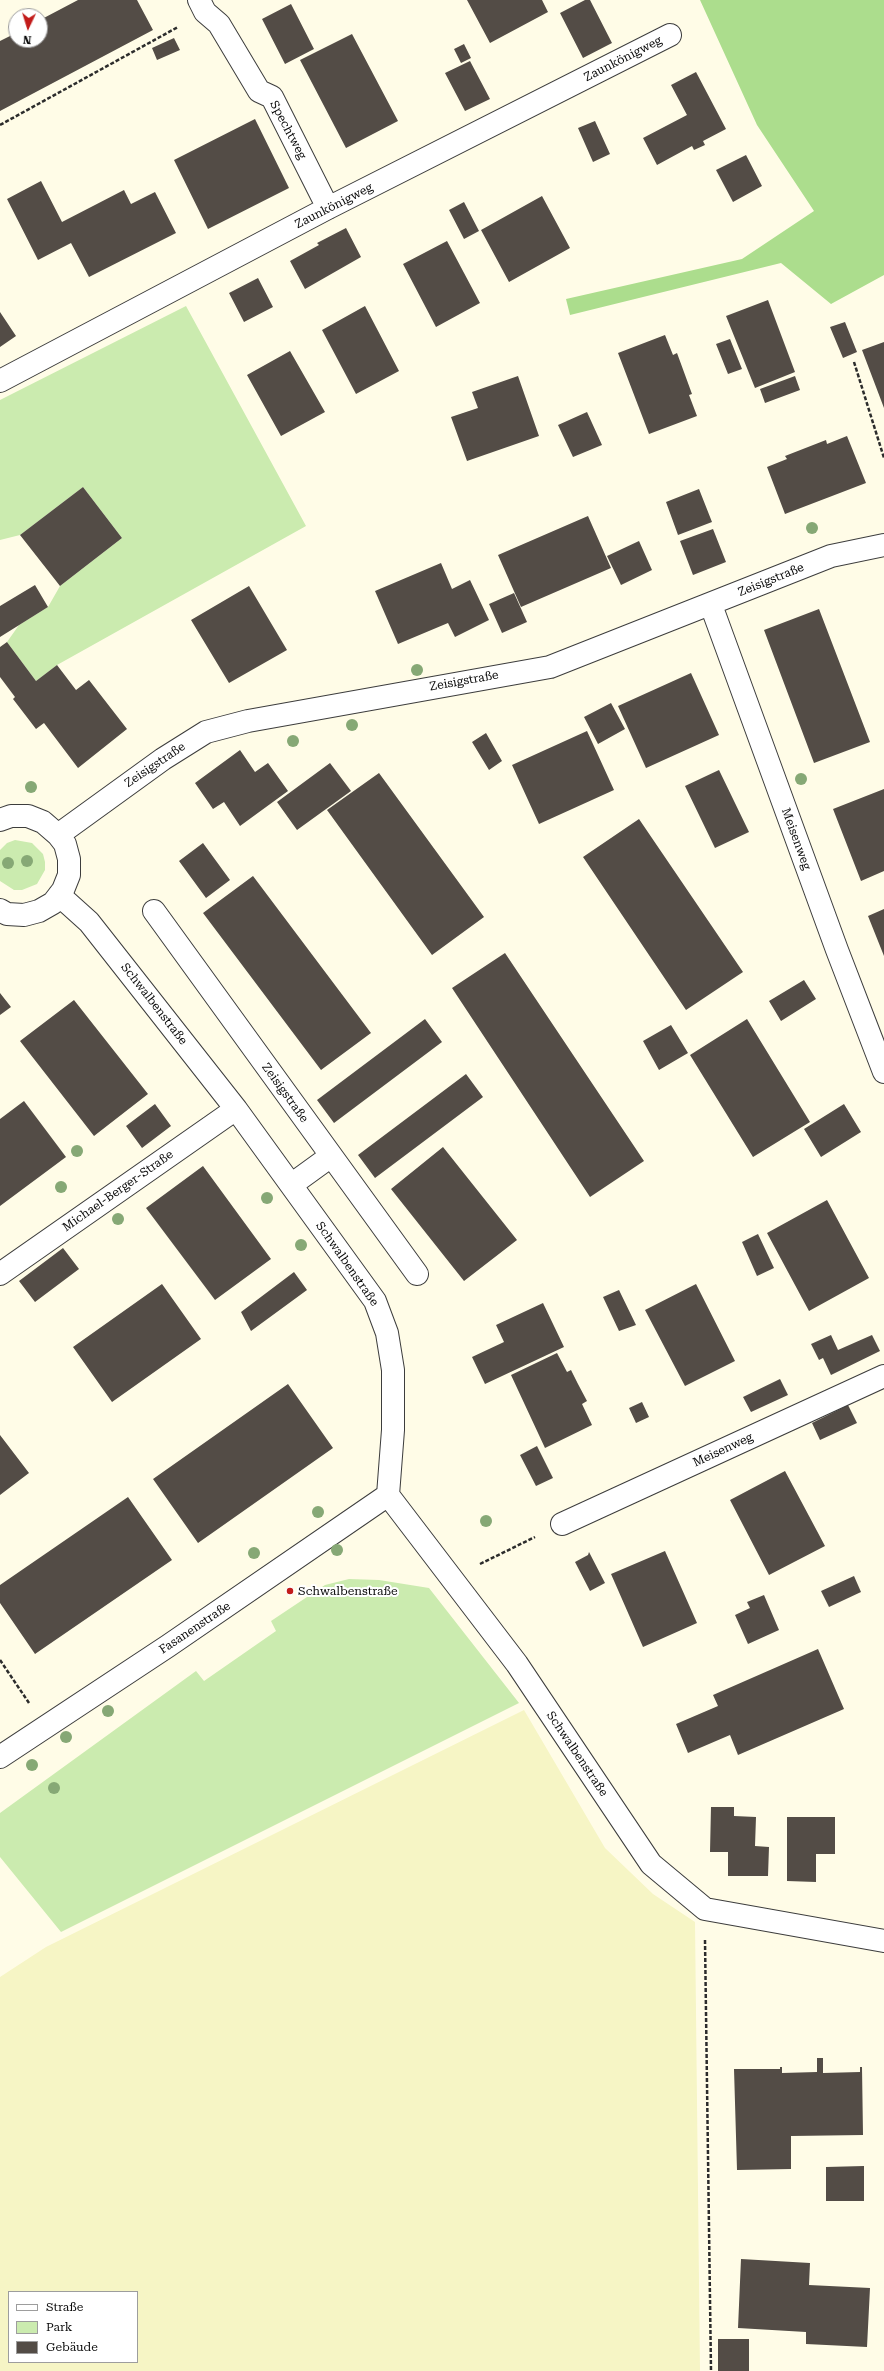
<!DOCTYPE html>
<meta charset="utf-8">
<style>
body{margin:0}
#map{position:relative;width:884px;height:2371px;overflow:hidden;background:#fffce7;font-family:"Roboto Serif",serif}
canvas{display:block}
.legend{position:absolute;left:8px;top:2291px;width:130px;height:72px;box-sizing:border-box;background:#fff;border:1px solid #9d9d9d;margin:0;padding:5px 7px;list-style:none;font-size:12px;color:#0a0a0a}
.legend li{display:flex;align-items:center;gap:8px;height:20px}
.legend b{width:20px;border:1px solid #9d9d9d}
.north{position:absolute;left:8px;top:8px;width:40px;height:40px;box-sizing:border-box;background:#fff;border:1px solid #9d9d9d;border-radius:50%;rotate:184deg;font-size:11px;font-weight:700;line-height:16px;text-align:center;color:#0a0a0a}
.north::after{content:'';display:block;margin:auto;width:14px;height:18px;background:#c21b1a;clip-path:polygon(50% 0,100% 100%,50% 72%,0 100%)}
</style>
<div id="map">
<canvas width="884" height="2371"></canvas>
<ul class="legend">
<li><b style="height:5px;background:#fff"></b>Straße</li>
<li><b style="height:11px;background:#cbebaf"></b>Park</li>
<li><b style="height:11px;background:#534c46"></b>Gebäude</li>
</ul>
<div class="north">N</div>
</div>
<script>
const ctx = document.querySelector('canvas').getContext('2d');
ctx.lineJoin = 'round';
function paint(path, color) { ctx.fillStyle = color; ctx.fill(path, 'evenodd'); }
const poly = rows => new Path2D(rows.map(r => 'M' + r).join(''));
function strokePath(path, color, width, dash) { ctx.strokeStyle = color; ctx.lineWidth = width; ctx.lineCap = dash ? 'butt' : 'round'; ctx.setLineDash(dash || []); ctx.stroke(path); }
function write(font, color, halo, rows, align = 'center') {
  ctx.font = font + ' "Roboto Serif",serif'; ctx.lineWidth = 4; ctx.setLineDash([]); ctx.textBaseline = 'middle'; ctx.strokeStyle = halo; ctx.fillStyle = color; for (const [text, x, y, turn = 0] of rows) {
    ctx.save(); ctx.translate(x, y); ctx.rotate((+turn || 0) * Math.PI / 180); ctx.textAlign = isNaN(turn) ? turn : align; if (halo) ctx.strokeText(text, 0, 0); ctx.fillText(text, 0, 0); ctx.restore();
  }
}
paint(poly([
 [524,1710,605,1848,653,1894,695,1922,700,2371,0,2371,0,1977,46,1947],
 [9,2292,137,2292,137,2362,9,2362]
]), '#f6f5c5');
paint(poly([
 [186,306,306,526,57,665,36,681,7,642,19,625,48,607,60,586,122,538,83,487,20,535,0,540,0,400],
 [15,840,32,843,43,854,45,862,45,870,37,884,22,890,14,890,0,881,0,850,7,843],
 [349,1579,379,1580,429,1588,519,1703,61,1932,0,1857,0,1813,196,1671,204,1681,276,1631,271,1621,325,1585]
]), '#cbebaf');
paint(poly([
 [700,0,884,0,884,275,831,304,781,263,570,315,566,299,742,259,814,211,757,125]
]), '#acdd8d');
paint(poly([
 [78,0,137,0,153,30,0,111,0,41,16,33,16,40,40,40,40,20],
 [467,0,542,0,548,12,490,43],
 [585,0,590,0,612,43,583,58,560,13],
 [291,4,314,49,285,64,262,19],
 [352,34,398,121,346,148,300,60],
 [174,38,180,50,157,60,152,48],
 [464,44,471,58,461,63,454,49],
 [470,61,490,99,465,111,445,73],
 [696,72,726,129,703,141,705,145,694,150,692,146,657,165,643,138,687,115,671,85],
 [255,119,289,188,208,229,174,160],
 [595,121,610,154,593,162,578,128],
 [746,155,762,186,733,202,716,170],
 [41,181,62,222,124,190,131,204,155,192,176,233,89,277,71,243,38,260,7,199],
 [542,196,570,248,509,282,481,230],
 [464,202,479,231,464,239,449,210],
 [346,228,361,257,305,289,290,261,319,245,317,243],
 [447,241,480,303,436,327,403,264],
 [258,278,273,307,244,322,229,293],
 [768,300,795,372,755,388,726,316],
 [365,306,399,371,356,394,322,330],
 [0,312,16,336,0,347],
 [845,322,857,352,843,358,830,327],
 [665,335,673,355,677,353,692,394,689,395,697,416,649,434,618,353],
 [730,339,742,369,728,374,716,344],
 [884,342,884,408,862,350],
 [290,351,325,412,281,436,247,375],
 [518,376,539,436,467,461,451,417,478,408,472,392],
 [795,376,800,390,765,403,760,389],
 [587,412,602,445,573,457,558,425],
 [847,436,866,483,785,514,767,467,787,459,785,456,826,440,827,444],
 [83,487,122,538,60,586,20,535],
 [699,489,712,522,678,535,666,502],
 [588,516,611,568,521,607,498,555],
 [713,529,726,562,693,575,680,541],
 [639,541,652,570,621,585,607,556],
 [441,563,452,589,470,580,489,620,455,637,448,623,398,644,375,591],
 [35,585,48,607,0,637,0,606],
 [249,586,287,650,229,683,191,620],
 [514,593,527,622,502,633,489,604],
 [819,609,870,742,814,763,764,630],
 [7,642,36,681,57,665,76,690,89,680,127,729,78,768,44,723,36,729,13,699,15,697,0,677,0,647],
 [691,673,719,735,646,768,618,706],
 [611,703,625,729,598,744,584,717],
 [587,731,614,790,539,824,512,765],
 [486,733,502,761,489,770,472,742],
 [240,750,255,772,268,763,288,791,240,826,224,802,213,809,195,783],
 [330,763,351,791,297,830,277,802],
 [719,770,749,832,715,848,685,786],
 [379,773,484,917,432,955,327,810],
 [884,789,884,871,861,881,833,809],
 [639,819,743,972,686,1010,583,857],
 [203,843,230,880,206,898,179,861],
 [253,876,371,1033,321,1070,203,913],
 [884,909,884,956,868,916],
 [505,953,644,1161,590,1197,452,988],
 [804,980,816,999,781,1021,769,1001],
 [0,993,11,1007,0,1015],
 [74,1000,148,1094,94,1136,20,1041],
 [425,1019,442,1042,334,1123,317,1100],
 [747,1019,810,1122,753,1157,690,1055],
 [671,1025,688,1053,659,1070,643,1041],
 [466,1074,483,1097,375,1178,358,1155],
 [24,1101,66,1157,0,1206,0,1119],
 [155,1104,171,1126,142,1148,126,1126],
 [844,1104,861,1132,821,1157,804,1129],
 [443,1147,517,1240,464,1281,391,1189],
 [203,1166,271,1259,215,1300,146,1208],
 [827,1200,869,1278,809,1311,767,1233],
 [758,1234,774,1268,757,1276,742,1242],
 [63,1248,79,1269,35,1302,19,1281],
 [294,1272,307,1290,251,1331,241,1312],
 [162,1284,201,1339,112,1402,73,1347],
 [696,1284,735,1361,685,1386,645,1310],
 [619,1290,636,1325,619,1331,603,1297],
 [543,1303,564,1347,485,1384,472,1357,504,1342,496,1325],
 [831,1335,838,1350,872,1335,880,1351,831,1375,823,1358,819,1360,811,1344],
 [557,1353,567,1372,571,1370,578,1384,587,1401,582,1404,592,1425,545,1448,511,1375],
 [780,1379,788,1395,751,1412,743,1397],
 [288,1384,333,1448,198,1543,153,1479],
 [642,1402,649,1417,636,1423,629,1408],
 [848,1405,857,1423,820,1440,812,1423],
 [0,1435,29,1473,0,1495],
 [537,1446,553,1478,536,1486,520,1455],
 [785,1471,825,1546,769,1575,730,1500],
 [128,1497,172,1560,35,1654,0,1603,0,1585],
 [665,1551,697,1623,643,1647,611,1574],
 [589,1552,605,1583,590,1591,575,1562,588,1555],
 [854,1576,861,1592,829,1607,821,1591],
 [764,1595,779,1630,748,1644,735,1615,750,1608,747,1602],
 [818,1649,844,1709,738,1755,730,1735,688,1753,676,1724,718,1706,713,1695],
 [711,1807,734,1807,734,1816,756,1817,755,1846,769,1847,768,1876,728,1876,728,1852,710,1852],
 [787,1817,835,1817,835,1854,816,1854,816,1882,787,1881],
 [817,2058,823,2058,823,2073,860,2072,860,2067,862,2067,863,2135,791,2136,791,2169,737,2170,734,2069,780,2069,780,2067,782,2067,782,2073,817,2072],
 [864,2166,864,2201,826,2201,826,2167],
 [741,2259,810,2263,809,2285,870,2288,867,2347,806,2344,806,2332,738,2328],
 [718,2339,749,2339,749,2371,718,2371]
]), '#534c46');
const minor = poly([
 [199,0,205,12,219,24,259,91,272,97,328,208],
 [0,381,328,208,670,35],
 [711,605,837,950,884,1072],
 [0,820,11,816,28,816,43,822,58,835,65,844,69,859,69,875,63,890,53,903,39,911,24,915,7,914,0,910],
 [58,835,163,759,206,732,248,721,550,667,831,556,884,545],
 [59,895,89,922,236,1109,375,1301,387,1333,393,1370,393,1430,388,1495,517,1664,651,1864,705,1909,884,1941],
 [154,911,417,1274],
 [291,1185,331,1156],
 [0,1274,236,1109],
 [562,1524,884,1376],
 [0,1757,168,1646,388,1495]
]);
strokePath(minor, '#3d3d3d', 24);
strokePath(poly([
 [0,125,178,27],
 [854,362,884,458],
 [480,1564,535,1537],
 [0,1660,29,1703],
 [705,1940,711,2371]
]), '#2c2c2c', 2.5, [4, 2]);
strokePath(minor, '#fff', 22);
ctx.fillStyle = '#86a875';
for (const [x, y] of [
 [812,528],
 [417,670],
 [352,725],
 [293,741],
 [801,779],
 [31,787],
 [27,861],
 [8,863],
 [77,1151],
 [61,1187],
 [267,1198],
 [118,1219],
 [301,1245],
 [318,1512],
 [486,1521],
 [337,1550],
 [254,1553],
 [108,1711],
 [66,1737],
 [32,1765],
 [54,1788]
]) { ctx.beginPath(); ctx.arc(x, y, 6, 0, 2 * Math.PI); ctx.fill(); }
for (const [x, y, r, color] of [
 [290,1591,4,"#c21b1a"]
]) { const dot = new Path2D(); dot.arc(x, y, r, 0, 2 * Math.PI); ctx.fillStyle = color; ctx.fill(dot); strokePath(dot, '#fff', 1.5); }
write('12px', '#0a0a0a', '#fff', [
 ["Zaunkönigweg",623,59,-27],
 ["Spechtweg",288,130,62],
 ["Zaunkönigweg",334,206,-27],
 ["Zeisigstraße",771,580,-22],
 ["Zeisigstraße",464,681,-10],
 ["Zeisigstraße",155,765,-34],
 ["Meisenweg",796,839,70],
 ["Schwalbenstraße",154,1004,52],
 ["Zeisigstraße",285,1093,54],
 ["Michael-Berger-Straße",118,1191,-35],
 ["Schwalbenstraße",347,1264,55],
 ["Meisenweg",723,1450,-25],
 ["Fasanenstraße",195,1628,-34],
 ["Schwalbenstraße",577,1754,56]
]);
write('12px', '#0a0a0a', '#fff', [
 ["Schwalbenstraße",298,1591]
], 'left');
</script>
